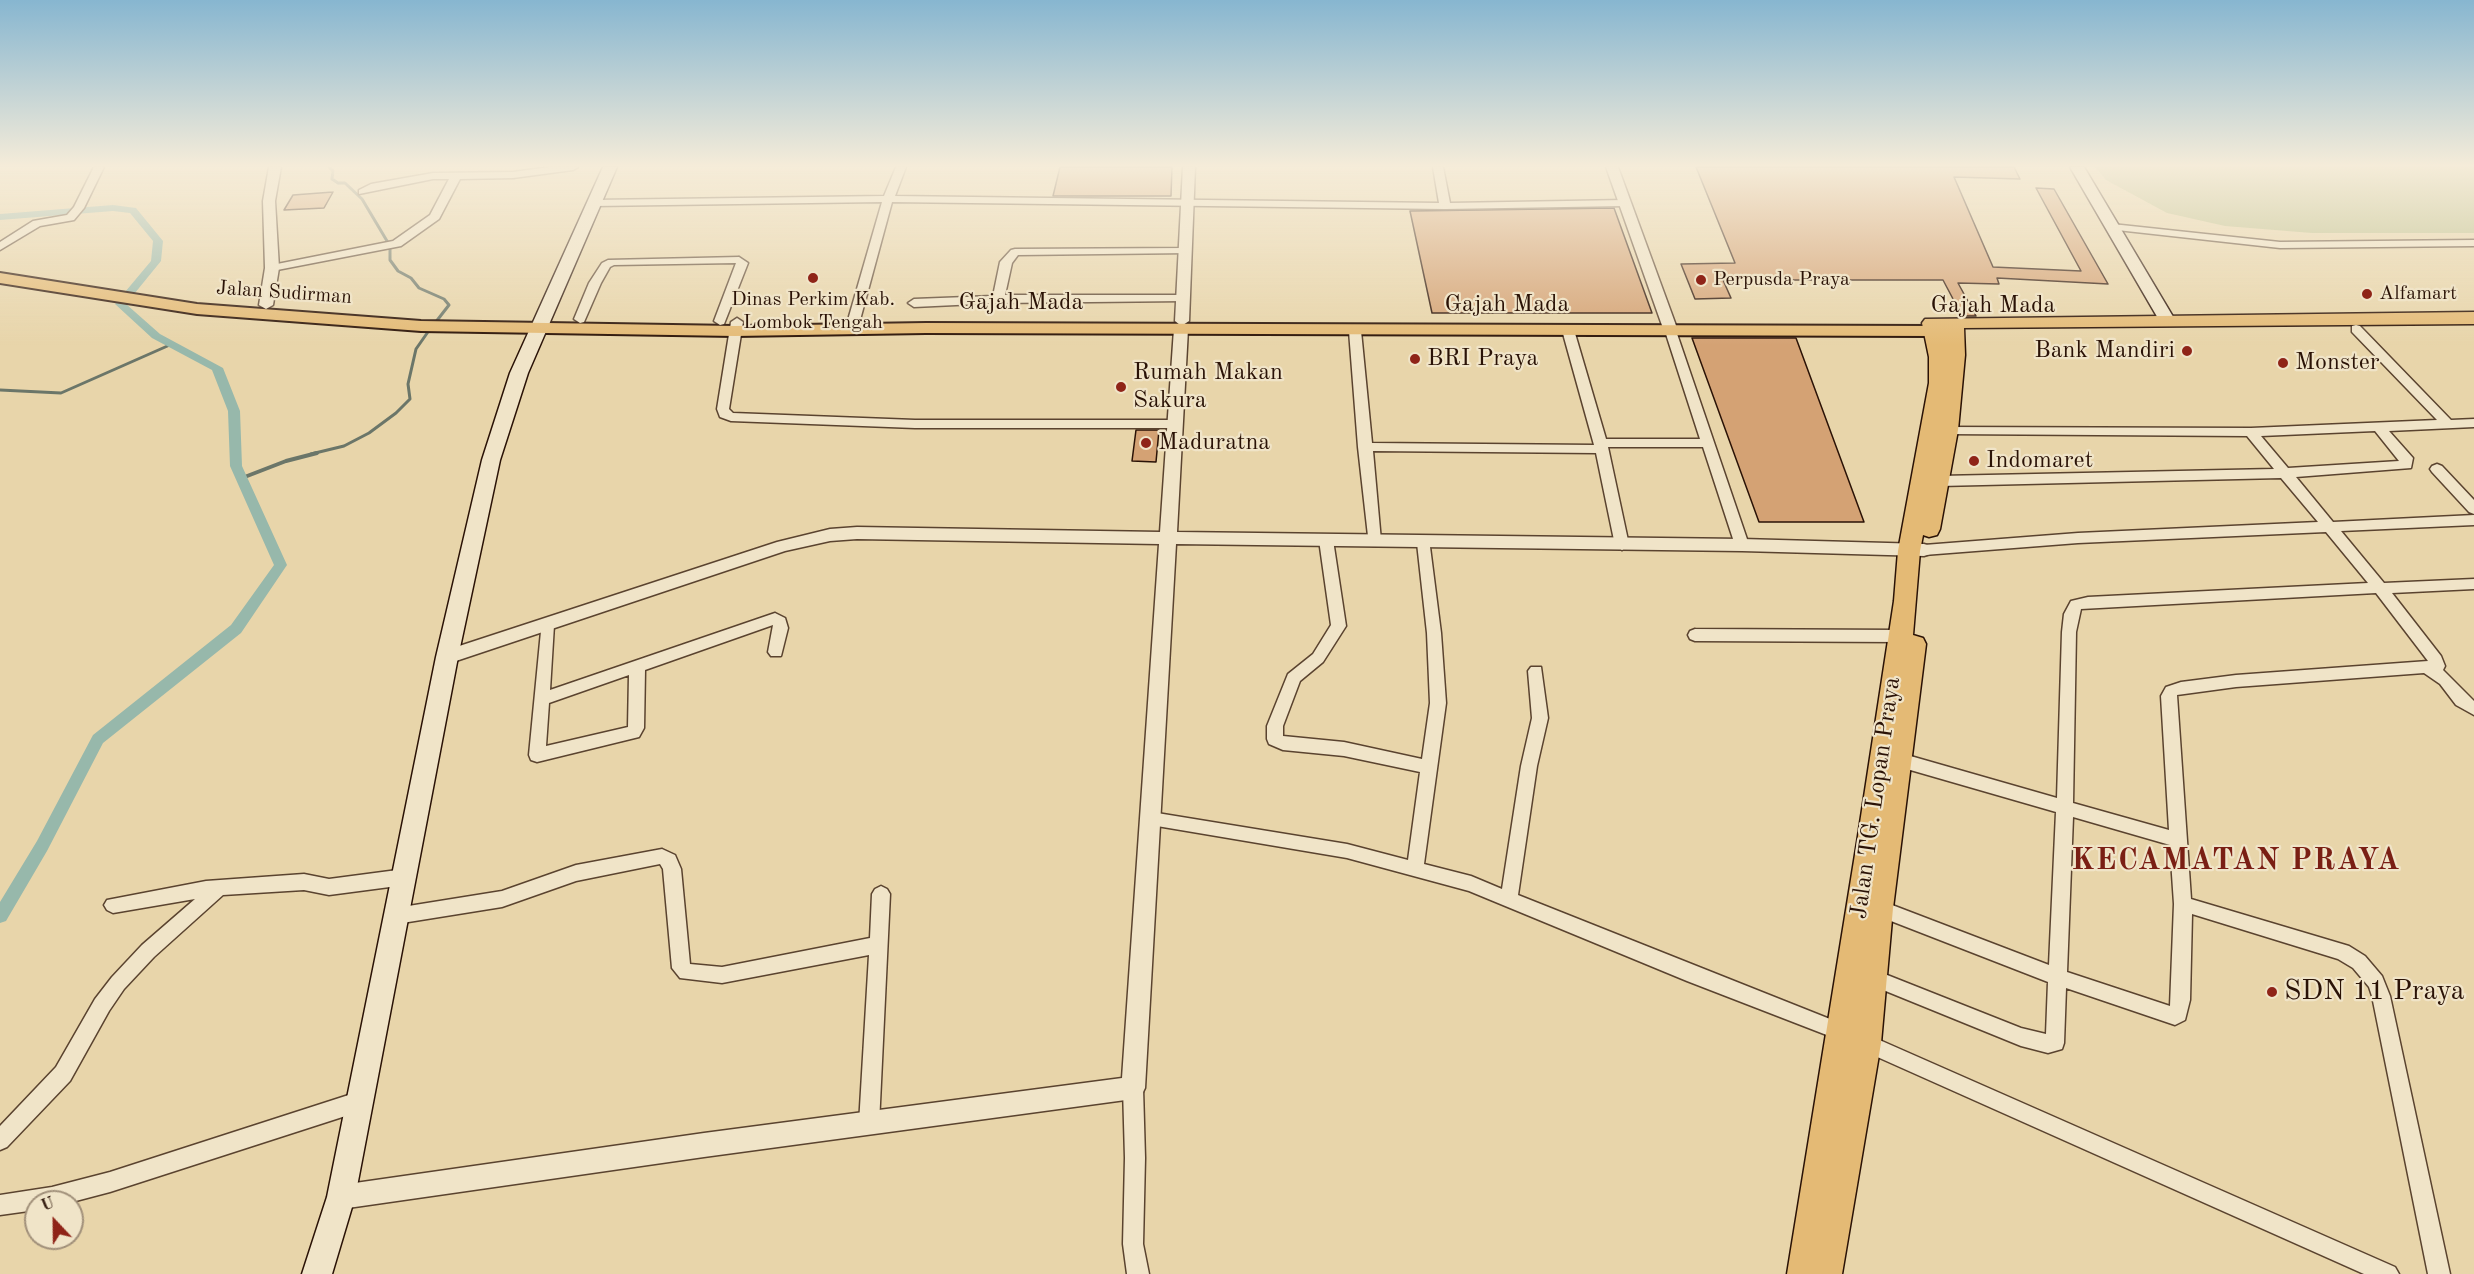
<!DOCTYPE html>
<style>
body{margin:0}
#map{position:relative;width:2474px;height:1274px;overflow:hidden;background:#e8d5aa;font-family:"Old Standard TT",serif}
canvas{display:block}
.north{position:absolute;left:24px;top:1190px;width:60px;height:60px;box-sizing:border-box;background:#f0e4c8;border:2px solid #a1907a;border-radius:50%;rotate:338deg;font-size:16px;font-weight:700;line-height:24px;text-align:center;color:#2a1206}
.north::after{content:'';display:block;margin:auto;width:21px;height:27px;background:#8f2418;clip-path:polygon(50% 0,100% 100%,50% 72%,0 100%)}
</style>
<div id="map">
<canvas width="2474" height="1274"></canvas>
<div class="north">U</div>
</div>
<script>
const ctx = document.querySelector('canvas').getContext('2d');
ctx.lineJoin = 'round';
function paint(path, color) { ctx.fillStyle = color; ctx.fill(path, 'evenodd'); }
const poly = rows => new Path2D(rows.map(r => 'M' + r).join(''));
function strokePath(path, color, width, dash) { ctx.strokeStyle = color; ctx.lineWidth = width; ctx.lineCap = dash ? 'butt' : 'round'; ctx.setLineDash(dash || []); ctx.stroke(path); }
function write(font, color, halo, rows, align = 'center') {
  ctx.font = font + ' "Old Standard TT",serif'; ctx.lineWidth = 4.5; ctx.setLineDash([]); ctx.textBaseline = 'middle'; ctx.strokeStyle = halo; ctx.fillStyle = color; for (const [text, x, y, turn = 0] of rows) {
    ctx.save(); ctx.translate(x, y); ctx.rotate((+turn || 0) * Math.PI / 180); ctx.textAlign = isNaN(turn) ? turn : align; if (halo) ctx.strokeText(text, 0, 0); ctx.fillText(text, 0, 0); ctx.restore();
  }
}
paint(poly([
 [2095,167,2474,167,2474,233,2312,233,2225,226,2167,213,2106,180]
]), '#b8bd87');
strokePath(poly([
 [329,167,333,171,332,179,338,183,345,183,362,199,390,246,390,260,398,271,411,278,419,288,444,299,449,305,435,323],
 [0,390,61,393,172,344],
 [311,454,344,446,369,433,396,413,410,399,408,384,416,349,430,329]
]), '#6b7669', 3);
strokePath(poly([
 [242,478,286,461,317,453]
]), '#6b7669', 4);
paint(poly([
 [113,205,136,208,163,241,161,261,126,304,160,334,223,368,240,411,242,466,287,565,241,633,103,743,47,851,6,921,0,923,0,902,37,841,93,735,231,625,274,565,230,466,228,411,212,370,152,338,115,304,151,261,153,241,130,213,113,211,0,220,0,214,113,205]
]), '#97b8ab');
const building = poly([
 [1060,167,1172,167,1171,196,1053,196,1060,167],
 [1696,167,2014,167,2020,179,1954,177,1993,267,2081,271,2036,188,2054,189,2108,284,1997,278,1999,284,1958,283,1976,316,1962,316,1943,280,1723,280,1731,298,1695,299,1681,264,1735,263,1696,167],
 [333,192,324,208,284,210,293,195,333,192],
 [1614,208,1652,313,1432,313,1410,211,1614,208],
 [1692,338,1796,338,1864,522,1759,522,1692,338],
 [1136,430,1159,430,1156,462,1132,461,1136,430]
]);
paint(building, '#d4a274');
strokePath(building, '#2a1206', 1.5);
const minor = poly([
 [94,167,104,167,84,208,74,220,40,226,0,250,0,242,33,221,67,215,74,207,94,167],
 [550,167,578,167,573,170,513,178,460,179,439,219,401,246,272,271,266,268,272,265,393,241,430,215,449,179,433,179,359,194,359,190,371,184,433,173,513,172,550,167],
 [896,167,906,167,895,196,1439,203,1433,167,1443,167,1450,203,1625,200,1630,203,1625,206,1445,209,892,202,860,320,854,324,848,320,882,202,594,206,589,203,594,200,884,196,896,167],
 [2112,224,2280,242,2474,240,2474,246,2280,248,2108,229,2108,225,2112,224],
 [1185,248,1189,249,1189,253,1018,255,1012,263,1005,295,1188,295,1188,299,1184,301,998,303,914,307,908,303,914,299,993,296,1000,262,1011,250,1015,249,1185,248],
 [739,257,748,263,724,324,720,325,714,321,736,263,614,265,610,267,601,283,584,322,580,323,574,319,589,283,602,263,608,260,739,257],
 [737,318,743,322,729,409,733,413,915,420,1175,420,1181,424,1175,428,915,428,731,421,720,417,717,409,731,322,737,318],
 [2356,325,2360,326,2451,420,2474,419,2474,427,2389,431,2413,458,2411,468,2296,477,2333,522,2474,515,2474,525,2341,531,2384,583,2474,579,2474,589,2392,593,2441,656,2445,666,2443,670,2474,701,2474,715,2456,705,2440,684,2424,673,2236,687,2177,695,2191,899,2349,946,2365,956,2382,976,2390,996,2450,1274,2428,1274,2372,996,2369,987,2353,968,2338,959,2192,914,2190,1000,2185,1020,2175,1025,2066,988,2064,1043,2062,1049,2048,1053,2021,1046,1866,983,1863,977,1866,971,1872,969,2021,1028,2046,1034,2048,982,1873,914,1870,908,1873,902,1879,900,2049,965,2056,812,1900,767,1894,765,1892,760,1894,755,1900,753,2057,798,2062,632,2064,614,2071,601,2088,597,2368,583,2326,532,2078,543,1924,555,1919,554,1917,550,1919,546,1924,545,2078,533,2318,522,2281,478,1940,486,1933,481,1940,476,2274,469,2247,436,1948,434,1941,430,1943,427,2251,428,2437,420,2352,332,2352,326,2356,325],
 [2375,431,2399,461,2288,468,2261,436,2375,431],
 [2376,593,2428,661,2236,675,2181,682,2166,687,2161,696,2169,830,2073,803,2076,632,2081,609,2376,593],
 [2073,817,2170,845,2174,904,2170,1006,2067,972,2073,817],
 [1568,326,1574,330,1606,439,1700,439,1665,331,1667,328,1675,328,1749,545,1747,549,1737,549,1735,545,1703,447,1608,447,1629,545,1622,550,1615,545,1596,453,1373,451,1381,541,1374,546,1369,545,1358,447,1349,331,1351,328,1359,328,1361,331,1372,443,1594,445,1562,330,1568,326],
 [2437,464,2442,466,2474,500,2474,514,2469,512,2432,472,2430,469,2432,466,2437,464],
 [1326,535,1333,540,1346,626,1323,662,1300,681,1283,726,1283,736,1344,742,1422,759,1430,703,1427,633,1417,543,1424,538,1429,539,1441,633,1446,703,1424,864,1471,876,1502,889,1521,766,1532,718,1528,671,1531,667,1541,667,1548,718,1537,766,1518,895,1850,1027,2395,1267,2399,1274,2364,1274,1837,1039,1687,981,1469,891,1347,858,1145,824,1143,819,1145,814,1151,812,1347,844,1408,860,1420,772,1344,756,1283,750,1269,744,1267,739,1267,726,1288,674,1313,654,1331,625,1319,540,1326,535],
 [775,613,785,618,788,628,781,656,771,656,768,652,773,625,645,670,644,728,639,737,537,762,531,760,529,755,542,621,547,619,552,621,554,625,550,690,775,613],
 [629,675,628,727,546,746,549,703,629,675],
 [1695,629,1900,630,1905,632,1907,636,1905,640,1900,642,1695,641,1690,639,1688,635,1690,631,1695,629],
 [662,849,675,855,681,869,690,964,722,967,870,938,872,894,875,889,881,886,887,889,890,894,879,1124,876,1131,869,1134,862,1131,859,1124,869,955,722,983,680,978,672,968,663,869,660,864,576,881,502,907,396,924,390,922,387,916,390,910,396,908,502,891,576,865,662,849],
 [405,869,411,872,414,877,411,882,405,885,329,895,304,890,223,895,154,957,124,989,109,1011,70,1081,7,1147,0,1150,0,1126,56,1067,95,999,112,977,142,945,195,899,113,913,107,910,104,905,107,900,206,881,304,874,329,879,405,869],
 [1133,1079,1140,1081,1143,1088,1145,1158,1143,1244,1149,1274,1127,1274,1123,1244,1125,1158,1123,1088,1126,1081,1133,1079],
 [361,1091,368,1094,371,1101,368,1108,361,1111,110,1192,72,1202,36,1202,36,1210,0,1215,0,1195,52,1187,110,1172,361,1091]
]);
const tertiary = poly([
 [269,167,281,167,275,201,279,268,273,305,266,309,259,305,265,268,263,201,269,167],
 [1183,167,1195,167,1189,321,1183,325,1188,329,1177,532,1742,539,1924,544,1930,546,1932,550,1930,554,1924,556,1742,551,1176,544,1145,1088,1141,1096,1133,1099,704,1157,341,1209,332,1206,329,1197,332,1188,341,1185,704,1133,1122,1078,1159,544,857,539,830,541,785,551,447,664,441,662,438,657,441,652,777,542,830,529,857,527,1160,532,1174,329,1180,325,1175,321,1183,167],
 [1606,167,1618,167,1678,331,1676,334,1666,334,1664,331,1606,167]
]);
const secondary = poly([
 [603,167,617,167,528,373,500,460,458,657,355,1197,332,1274,302,1274,327,1197,436,657,482,460,510,373,603,167],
 [2070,167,2084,167,2175,320,2173,324,2161,324,2159,320,2070,167]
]);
const primary = poly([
 [0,273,197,304,421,321,735,326,926,323,1933,326,1939,327,1942,331,1939,335,1933,336,926,333,735,336,421,331,197,314,0,283,0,273]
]);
const trunk = poly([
 [2474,312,2474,324,1964,328,1965,355,1958,430,1940,529,1937,535,1929,537,1923,535,1920,551,1913,635,1923,638,1926,644,1893,908,1881,1043,1842,1274,1787,1274,1858,836,1894,601,1898,551,1929,383,1929,357,1922,323,1925,319,2474,312]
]);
strokePath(minor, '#5a432f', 3);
strokePath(tertiary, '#5a432f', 3);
strokePath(secondary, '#2a1206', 3);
strokePath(primary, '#2a1206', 4);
strokePath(trunk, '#2a1206', 3);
paint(minor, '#f0e4c8');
paint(tertiary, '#f0e4c8');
paint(secondary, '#f0e4c8');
paint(primary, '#e4ba75');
paint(trunk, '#e4ba75');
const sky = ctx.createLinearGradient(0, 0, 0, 345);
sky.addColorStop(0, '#87b6d0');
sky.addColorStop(0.48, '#f5ecd9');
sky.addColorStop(1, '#f5ecd900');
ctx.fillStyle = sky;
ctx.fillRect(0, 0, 2474, 345);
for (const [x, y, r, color] of [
 [813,278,6,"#8f2418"],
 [1701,280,6,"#8f2418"],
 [2367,294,6,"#8f2418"],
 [2187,351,6,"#8f2418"],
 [1415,359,6,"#8f2418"],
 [2283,363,6,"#8f2418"],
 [1121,387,6,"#8f2418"],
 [1146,443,6,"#8f2418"],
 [1974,461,6,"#8f2418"],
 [2272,992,6,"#8f2418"]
]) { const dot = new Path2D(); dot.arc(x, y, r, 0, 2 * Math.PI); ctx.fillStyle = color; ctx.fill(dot); strokePath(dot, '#f0e4c8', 2); }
write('20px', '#2a1206', '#f0e4c8', [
 ["Perpusda Praya",1713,280],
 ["Alfamart",2379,294],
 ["Dinas Perkim Kab.",813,300,"center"],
 ["Lombok Tengah",813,323,"center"]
], 'left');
write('20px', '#2a1206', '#f0e4c8', [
 ["Jalan Sudirman",284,293,4]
]);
write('24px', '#2a1206', '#f0e4c8', [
 ["Gajah Mada",1021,303],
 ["Gajah Mada",1507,305],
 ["Gajah Mada",1993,306],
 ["Jalan TG. Lopan Praya",1876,798,-82]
]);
write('24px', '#2a1206', '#f0e4c8', [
 ["Bank Mandiri",2175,351,"right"],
 ["BRI Praya",1427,359],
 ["Monster",2295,363],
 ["Rumah Makan",1133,373],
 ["Sakura",1133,401],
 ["Maduratna",1158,443],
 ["Indomaret",1986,461]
], 'left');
write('28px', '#2a1206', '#f0e4c8', [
 ["SDN 11 Praya",2284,992]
], 'left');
ctx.letterSpacing = '1.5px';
write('bold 30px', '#7a1f14', '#f0e4c8', [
 ["KECAMATAN PRAYA",2236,861]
]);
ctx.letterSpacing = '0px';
</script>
